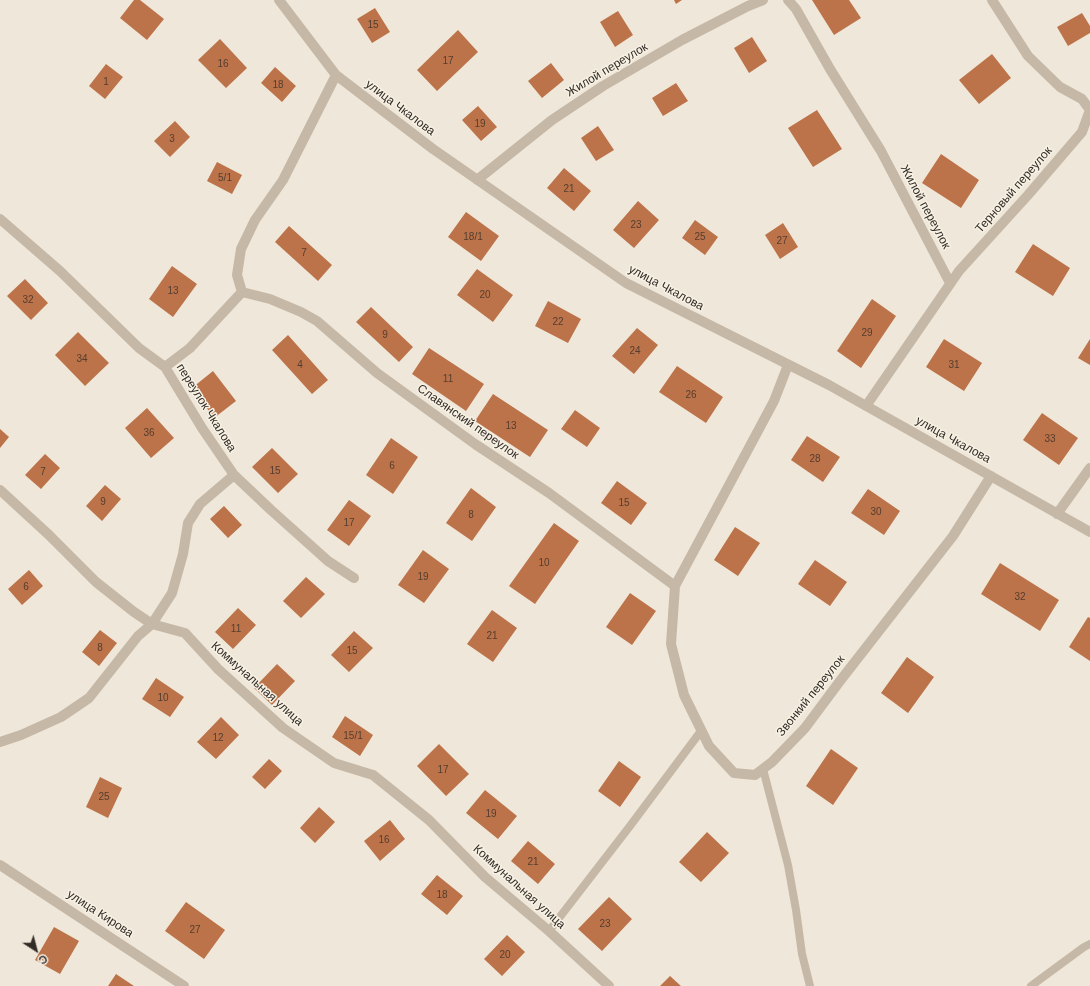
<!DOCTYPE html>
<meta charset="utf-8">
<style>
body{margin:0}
#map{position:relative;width:1090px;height:986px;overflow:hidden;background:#efe7d9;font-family:Helvetica,sans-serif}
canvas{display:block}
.north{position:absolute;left:16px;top:930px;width:40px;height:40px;-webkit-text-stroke:3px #f7f1e4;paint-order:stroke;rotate:144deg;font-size:11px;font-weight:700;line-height:16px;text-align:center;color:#322b26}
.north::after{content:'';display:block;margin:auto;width:14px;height:18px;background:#322b26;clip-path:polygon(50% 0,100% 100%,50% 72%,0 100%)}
</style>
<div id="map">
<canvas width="1090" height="986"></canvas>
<div class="north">С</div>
</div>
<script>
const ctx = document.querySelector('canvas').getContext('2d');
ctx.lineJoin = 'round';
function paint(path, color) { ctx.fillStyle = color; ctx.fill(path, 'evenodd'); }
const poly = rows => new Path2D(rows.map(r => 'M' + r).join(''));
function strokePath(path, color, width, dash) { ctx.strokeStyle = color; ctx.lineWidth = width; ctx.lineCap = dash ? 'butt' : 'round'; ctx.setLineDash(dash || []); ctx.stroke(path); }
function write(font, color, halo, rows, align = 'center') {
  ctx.font = font + ' Helvetica,sans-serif'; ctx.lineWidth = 3; ctx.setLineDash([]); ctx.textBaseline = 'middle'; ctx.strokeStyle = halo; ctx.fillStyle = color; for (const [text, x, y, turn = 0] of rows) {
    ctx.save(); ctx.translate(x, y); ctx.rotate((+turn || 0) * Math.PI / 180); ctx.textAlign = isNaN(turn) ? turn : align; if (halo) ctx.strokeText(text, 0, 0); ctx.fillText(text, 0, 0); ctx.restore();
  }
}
paint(poly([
 [134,0,140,0,164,19,147,40,120,18],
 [674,0,682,0,676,4],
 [812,0,849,0,861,18,834,35],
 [375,8,390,32,372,43,357,19],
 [618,11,633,35,615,47,600,22],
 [1082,13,1090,26,1090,33,1068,46,1057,27],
 [458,30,478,52,437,91,417,70],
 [752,37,767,61,749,73,734,48],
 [220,39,247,68,226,88,198,60],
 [992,54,1011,78,979,104,959,80],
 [551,63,564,80,542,98,528,81],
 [106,64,123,77,105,99,89,86],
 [275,67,296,86,282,102,261,83],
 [676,83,688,101,663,116,652,98],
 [478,106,497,127,481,141,462,120],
 [817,110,842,149,813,167,788,128],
 [175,121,190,137,170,157,154,141],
 [598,126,614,150,596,161,581,138],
 [941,154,979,180,961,208,922,183],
 [217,162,242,175,232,194,207,181],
 [564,168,591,191,574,211,547,188],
 [638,201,659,220,634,248,613,230],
 [466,212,499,236,481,261,448,237],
 [695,220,718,237,705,255,682,238],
 [783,223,798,247,780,259,765,235],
 [289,226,332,265,318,281,275,242],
 [1033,244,1070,268,1053,296,1015,272],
 [172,266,197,284,173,317,149,299],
 [477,269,513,295,493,322,457,295],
 [25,279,48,303,31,320,7,296],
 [872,299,896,316,861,368,837,351],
 [548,301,581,319,568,343,535,326],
 [371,307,413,347,399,362,356,322],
 [637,328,658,345,634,374,612,356],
 [78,332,109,363,85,386,55,355],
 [288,335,328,380,312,394,272,350],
 [944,339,982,363,964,391,926,367],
 [1090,339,1090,365,1078,358],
 [429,348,484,384,466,411,412,374],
 [677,366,723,397,706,423,659,392],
 [213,371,236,401,214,418,192,388],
 [493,394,548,430,530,457,475,421],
 [147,408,174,438,151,458,125,428],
 [575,410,600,428,587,447,561,429],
 [1042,413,1078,438,1059,465,1023,440],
 [0,429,9,437,0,448],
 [807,436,840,457,823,482,791,460],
 [391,438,418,457,393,494,366,475],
 [272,448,298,474,278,493,252,467],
 [45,454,60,468,41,489,25,475],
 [617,481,647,503,631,525,601,503],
 [105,485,121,499,102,521,86,506],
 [471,488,496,507,472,541,446,523],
 [868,489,900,511,884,535,851,513],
 [349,500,371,516,349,546,327,530],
 [224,506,242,525,228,538,210,519],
 [554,523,579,541,535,604,509,586],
 [735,527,760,543,738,576,714,560],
 [423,550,449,569,424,603,398,585],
 [815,560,847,582,830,606,798,584],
 [1000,563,1059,600,1040,631,981,594],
 [29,570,43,586,22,605,8,589],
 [306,577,325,594,301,618,283,601],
 [630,593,656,611,632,645,606,627],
 [238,608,256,625,233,649,215,632],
 [492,610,517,628,493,662,467,644],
 [1088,617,1090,618,1090,661,1069,647],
 [100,630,117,643,99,666,82,652],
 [354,631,373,648,349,672,331,655],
 [907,657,934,677,908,713,881,693],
 [277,664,295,681,272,705,254,688],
 [156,678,184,697,170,717,142,699],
 [345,716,373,735,360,756,332,737],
 [221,717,239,735,216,759,197,742],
 [439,744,469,774,446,796,417,766],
 [831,749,858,768,833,805,806,786],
 [269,759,282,771,265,789,252,777],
 [619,761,641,777,620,807,598,791],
 [100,777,122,788,108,818,86,807],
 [485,790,517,816,498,839,466,813],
 [319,807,335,822,315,843,300,828],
 [390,820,405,839,380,861,364,841],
 [707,832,729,853,701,882,679,862],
 [528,841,555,864,538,884,511,861],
 [437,875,463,896,447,915,421,894],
 [609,897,632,919,602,951,578,929],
 [186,902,225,930,204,959,165,931],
 [54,927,79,941,60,974,35,960],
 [507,935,525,952,502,976,484,959],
 [116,974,134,986,108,986],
 [670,976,681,986,660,986]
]), '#bc7349');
strokePath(poly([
 [763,769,788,865,796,910,802,954,810,986],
 [549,931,630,826,701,731],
 [1031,986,1084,947,1090,944]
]), '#c6b8a6', 8);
strokePath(poly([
 [279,0,336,75,433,149,626,283,829,385,1090,532],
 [788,0,796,9,830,69,881,151,950,283],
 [477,180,552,120,603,86,682,40,748,6,763,0],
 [0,219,60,271,139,348,165,367,202,428,234,475,271,510,328,561,354,578],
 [242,292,270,299,301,312,317,321,377,373,475,444,549,493,675,586],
 [788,365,774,401,675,586,671,644,684,695,709,746,734,773,755,775,772,762,805,728,840,681,953,536,991,476],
 [165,367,190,348,242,292,237,275,241,249,255,220,283,180,336,75],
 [866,406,959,271,1028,195,1082,132,1090,110,1082,99,1060,87,1028,56,992,0],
 [0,490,49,535,96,582,134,612,152,624,185,633,218,669,283,728,334,763,373,775,429,820,485,877,549,931,609,986],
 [1057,514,1090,468],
 [0,742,21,735,61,717,89,698,138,636,152,624,172,593,183,554,188,523,200,504,234,475],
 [0,865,184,986]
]), '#c6b8a6', 10);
write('10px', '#543d2f', null, [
 ["15",373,25],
 ["17",448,61],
 ["16",223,64],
 ["1",106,82],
 ["18",278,85],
 ["19",480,124],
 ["3",172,139],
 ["5/1",225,178],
 ["21",569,189],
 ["23",636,225],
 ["18/1",473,237],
 ["25",700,237],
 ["27",782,241],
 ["7",304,253],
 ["13",173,291],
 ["20",485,295],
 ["32",28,300],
 ["22",558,322],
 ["29",867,333],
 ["9",385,335],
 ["24",635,351],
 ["34",82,359],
 ["4",300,365],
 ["31",954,365],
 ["11",448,379],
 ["26",691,395],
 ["13",511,426],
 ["36",149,433],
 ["33",1050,439],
 ["28",815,459],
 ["6",392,466],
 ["15",275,471],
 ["7",43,472],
 ["9",103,502],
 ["15",624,503],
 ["30",876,512],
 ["8",471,515],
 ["17",349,523],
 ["10",544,563],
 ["19",423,577],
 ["6",26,587],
 ["32",1020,597],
 ["11",236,629],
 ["21",492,636],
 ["8",100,648],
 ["15",352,651],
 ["10",163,698],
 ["15/1",353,736],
 ["12",218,738],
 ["17",443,770],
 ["25",104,797],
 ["19",491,814],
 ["16",384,840],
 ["21",533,862],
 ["18",442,895],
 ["23",605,924],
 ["27",195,930],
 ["20",505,955]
]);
write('12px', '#322b26', '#f7f1e4', [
 ["Жилой переулок",607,70,-31],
 ["улица Чкалова",400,108,37],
 ["Терновый переулок",1014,190,-49],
 ["Жилой переулок",925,207,62],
 ["улица Чкалова",666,288,28],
 ["переулок Чкалова",206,408,58],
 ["Славянский переулок",468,422,35],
 ["улица Чкалова",953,440,29],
 ["Коммунальная улица",257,684,42],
 ["Звонкий переулок",811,696,-51],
 ["Коммунальная улица",519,887,42],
 ["улица Кирова",100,914,33]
]);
</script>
